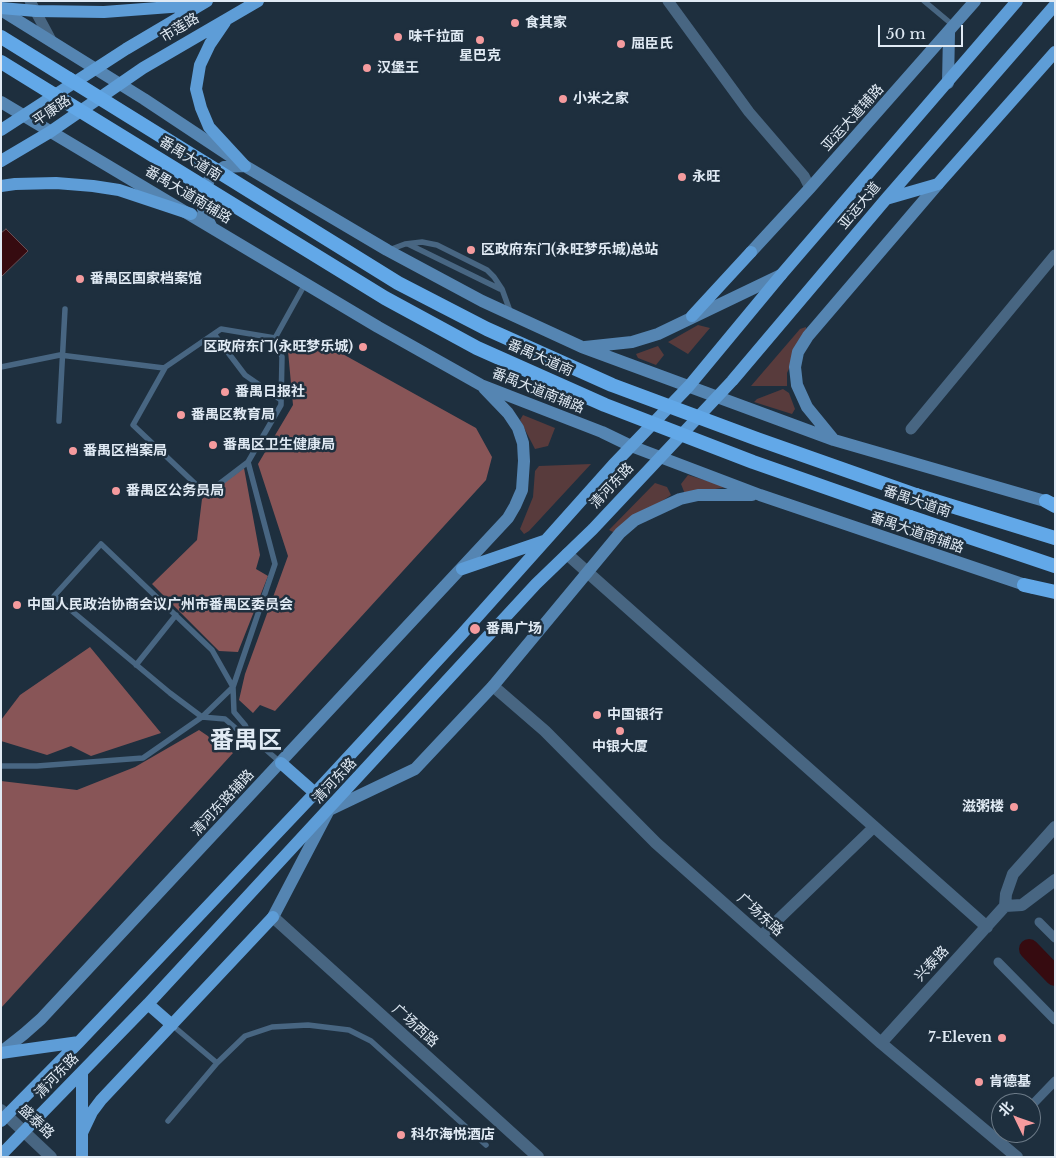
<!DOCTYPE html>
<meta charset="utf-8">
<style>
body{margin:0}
#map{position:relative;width:1056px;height:1158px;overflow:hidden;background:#1e2f3e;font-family:"Libre Baskerville","Noto Sans SC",serif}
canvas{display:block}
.frame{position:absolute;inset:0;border:2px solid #e0eaf4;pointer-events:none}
.north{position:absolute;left:991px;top:1093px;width:50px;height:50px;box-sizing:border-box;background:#1e2f3e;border:1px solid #6c7a87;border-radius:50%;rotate:312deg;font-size:14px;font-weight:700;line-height:20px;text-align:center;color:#e0eaf4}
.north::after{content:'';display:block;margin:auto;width:18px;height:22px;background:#f59b9e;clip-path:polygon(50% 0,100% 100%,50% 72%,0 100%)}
.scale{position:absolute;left:878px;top:25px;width:85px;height:22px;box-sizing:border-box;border:2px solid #e0eaf4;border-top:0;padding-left:6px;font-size:15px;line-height:18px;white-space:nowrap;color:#e0eaf4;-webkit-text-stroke:4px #1e2f3e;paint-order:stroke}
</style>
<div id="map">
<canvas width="1056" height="1158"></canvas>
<div class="frame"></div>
<div class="north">北</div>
<div class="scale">50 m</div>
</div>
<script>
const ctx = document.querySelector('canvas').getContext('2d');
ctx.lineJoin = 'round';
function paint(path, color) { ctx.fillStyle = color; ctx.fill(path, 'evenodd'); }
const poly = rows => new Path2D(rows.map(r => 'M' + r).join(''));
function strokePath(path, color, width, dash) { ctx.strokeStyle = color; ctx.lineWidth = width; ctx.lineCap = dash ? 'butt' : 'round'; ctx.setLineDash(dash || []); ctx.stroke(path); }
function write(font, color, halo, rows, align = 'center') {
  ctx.font = font + ' "Libre Baskerville","Noto Sans SC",serif'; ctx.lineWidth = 5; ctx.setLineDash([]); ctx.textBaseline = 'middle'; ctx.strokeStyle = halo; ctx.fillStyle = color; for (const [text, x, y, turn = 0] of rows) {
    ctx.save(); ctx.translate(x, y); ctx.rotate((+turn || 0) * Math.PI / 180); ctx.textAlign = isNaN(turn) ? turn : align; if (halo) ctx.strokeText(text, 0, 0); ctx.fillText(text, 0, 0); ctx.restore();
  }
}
paint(poly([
 [698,325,710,328,688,354,668,342],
 [806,327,806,333,787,373,787,386,751,386,800,329],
 [658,346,664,355,656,365,638,358,636,354],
 [783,389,789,393,795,409,792,414,754,402,757,399],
 [523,415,555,428,548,446,535,449,520,420],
 [591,464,529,531,524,534,520,529,533,497,535,471,539,466],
 [688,475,727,487,685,494,681,484],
 [655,483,667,487,671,495,615,533,609,530]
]), '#583b3c');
paint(poly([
 [312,337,476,428,492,457,486,480,275,711,260,705,253,713,239,700,245,674,288,556,258,464,293,405,288,351],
 [244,468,260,555,256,569,268,576,238,652,219,651,152,584,197,540,202,499],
 [90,647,161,733,91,756,71,746,47,755,1,741,1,720,20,695],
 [199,730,233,753,1,1008,1,781,77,790,135,767]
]), '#885557');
const water = poly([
 [6,229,28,251,1,277,1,233,6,229]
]);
paint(water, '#360b10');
strokePath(water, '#694e54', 1);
strokePath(poly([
 [1029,949,1055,976]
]), '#360b10', 20);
strokePath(poly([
 [924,1,954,26],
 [408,244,500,289],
 [389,250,405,244,422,242,437,245,487,270,494,277,502,289,510,311],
 [214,334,245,375,281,400],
 [1,367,60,355,164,368,221,329,275,338],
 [165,368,133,425,206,494,248,462],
 [59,421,65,309],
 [136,665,176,615],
 [250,736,245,725,234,712,233,687,212,650,101,544,54,596,170,693,202,717,225,719,239,731,250,736,280,762],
 [1,766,37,766,143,758,202,717,233,687,275,564,248,462,281,405,282,357,275,338,305,284],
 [172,1025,217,1063,245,1036,272,1027,308,1025,349,1030,371,1041,486,1145],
 [168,1121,217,1063]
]), '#486682', 5.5);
strokePath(poly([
 [1039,922,1055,938],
 [998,962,1055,1020],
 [1031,1106,1055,1081]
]), '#486682', 9);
strokePath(poly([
 [30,1,52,42],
 [668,1,749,112,804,176,810,188],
 [911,429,1055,255],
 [761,936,874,827]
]), '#486682', 11);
strokePath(poly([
 [567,554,987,927],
 [493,686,545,731,656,843,881,1043,1017,1157],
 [1005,906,1022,905,1055,880],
 [273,917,538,1157],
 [881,1043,1005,906,1006,894,1013,874,1055,827],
 [1,1110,51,1157]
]), '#486682', 12);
strokePath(poly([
 [1,10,144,99,245,166,387,250,482,301,582,347,834,440,1055,504],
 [948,83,949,33],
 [1,102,378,327,481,385,602,432,631,446,760,495,1034,588],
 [211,226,203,209,203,194,209,180,213,174,224,167,245,166],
 [751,252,810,188,975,1],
 [585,347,632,342,658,334,781,275],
 [834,440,807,407,797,385,795,367,798,352,808,336,938,184],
 [273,917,329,810,415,769,493,686,620,533,635,520,680,499,698,495,752,495],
 [1,1052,24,1034,41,1019,508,518,515,506,522,490,524,461,523,443,518,428,508,413,484,388]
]), '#5585b2', 12);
strokePath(poly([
 [1,8,36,11,104,12,197,5],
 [225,22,210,44,200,65,196,89,201,108,209,127,245,166],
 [1,130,126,49,207,1],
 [1,161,50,132,143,68,258,1],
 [1,186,15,184,56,183,93,186,119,190,191,214],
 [886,199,938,184,1055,52],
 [692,316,751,252],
 [462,569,544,541],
 [281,763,315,793],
 [148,1004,172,1025],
 [1,1053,79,1042],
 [1,1121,79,1042,315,793,462,634,613,465,689,386,781,275,1017,1],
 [82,1133,92,1112,101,1100,273,917],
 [1,1155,148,1004,536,584,593,529,732,381,886,199,1055,5],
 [82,1157,82,1072]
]), '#5e9dd7', 12);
strokePath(poly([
 [1,37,69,79],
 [1,62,53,94],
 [916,495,1055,538],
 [1046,501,1055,506],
 [910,517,1055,566],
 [1024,585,1055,592]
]), '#62a8e8', 14);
strokePath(poly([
 [69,79,398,283,487,329,612,385,757,439,916,495],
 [53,94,385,298,477,348,605,405,753,462,910,517]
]), '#62a8e8', 14);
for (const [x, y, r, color] of [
 [515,23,5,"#f59b9e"],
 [398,37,5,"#f59b9e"],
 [480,40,5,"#f59b9e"],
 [621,44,5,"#f59b9e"],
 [367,68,5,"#f59b9e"],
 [563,99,5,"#f59b9e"],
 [682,177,5,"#f59b9e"],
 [471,250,5,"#f59b9e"],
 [80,279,5,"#f59b9e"],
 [363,347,5,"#f59b9e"],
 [225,392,5,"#f59b9e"],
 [181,415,5,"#f59b9e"],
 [213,445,5,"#f59b9e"],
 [73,451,5,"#f59b9e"],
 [116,491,5,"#f59b9e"],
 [17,605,5,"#f59b9e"],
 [475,629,6,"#f59b9e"],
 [597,715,5,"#f59b9e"],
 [620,731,5,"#f59b9e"],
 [1014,807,5,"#f59b9e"],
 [1002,1038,5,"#f59b9e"],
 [979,1082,5,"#f59b9e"],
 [401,1135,5,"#f59b9e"]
]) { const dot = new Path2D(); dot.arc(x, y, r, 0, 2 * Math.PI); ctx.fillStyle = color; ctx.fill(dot); strokePath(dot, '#1e2f3e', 2); }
write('bold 14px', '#e0eaf4', '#1e2f3e', [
 ["食其家",525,23],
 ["味千拉面",408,37],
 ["屈臣氏",631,44],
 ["星巴克",480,56,"center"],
 ["汉堡王",377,68],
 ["小米之家",573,99],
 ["永旺",692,177],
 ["区政府东门(永旺梦乐城)总站",481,250],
 ["番禺区国家档案馆",90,279],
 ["区政府东门(永旺梦乐城)",353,347,"right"],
 ["番禺日报社",235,392],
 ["番禺区教育局",191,415],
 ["番禺区卫生健康局",223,445],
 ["番禺区档案局",83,451],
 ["番禺区公务员局",126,491],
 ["中国人民政治协商会议广州市番禺区委员会",27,605],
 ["番禺广场",486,629],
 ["中国银行",607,715],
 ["中银大厦",620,747,"center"],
 ["滋粥楼",1004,807,"right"],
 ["7-Eleven",992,1038,"right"],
 ["肯德基",989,1082],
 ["科尔海悦酒店",411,1135]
], 'left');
write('14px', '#e0eaf4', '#1e2f3e', [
 ["市莲路",180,28,-31],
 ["平康路",52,111,-34],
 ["亚运大道辅路",853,118,-48],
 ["番禺大道南",190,159,32],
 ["番禺大道南辅路",188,195,31],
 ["亚运大道",860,206,-50],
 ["番禺大道南",540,358,24],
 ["番禺大道南辅路",538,391,22],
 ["清河东路",612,486,-47],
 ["番禺大道南",917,502,19],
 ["番禺大道南辅路",917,533,19],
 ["清河东路",335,781,-47],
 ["清河东路辅路",223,803,-47],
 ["广场东路",760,915,42],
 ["兴泰路",932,964,-47],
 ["广场西路",415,1026,42],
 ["清河东路",57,1076,-46],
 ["盛泰路",36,1122,43]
]);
write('bold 24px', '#e0eaf4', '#1e2f3e', [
 ["番禺区",246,741]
]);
</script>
